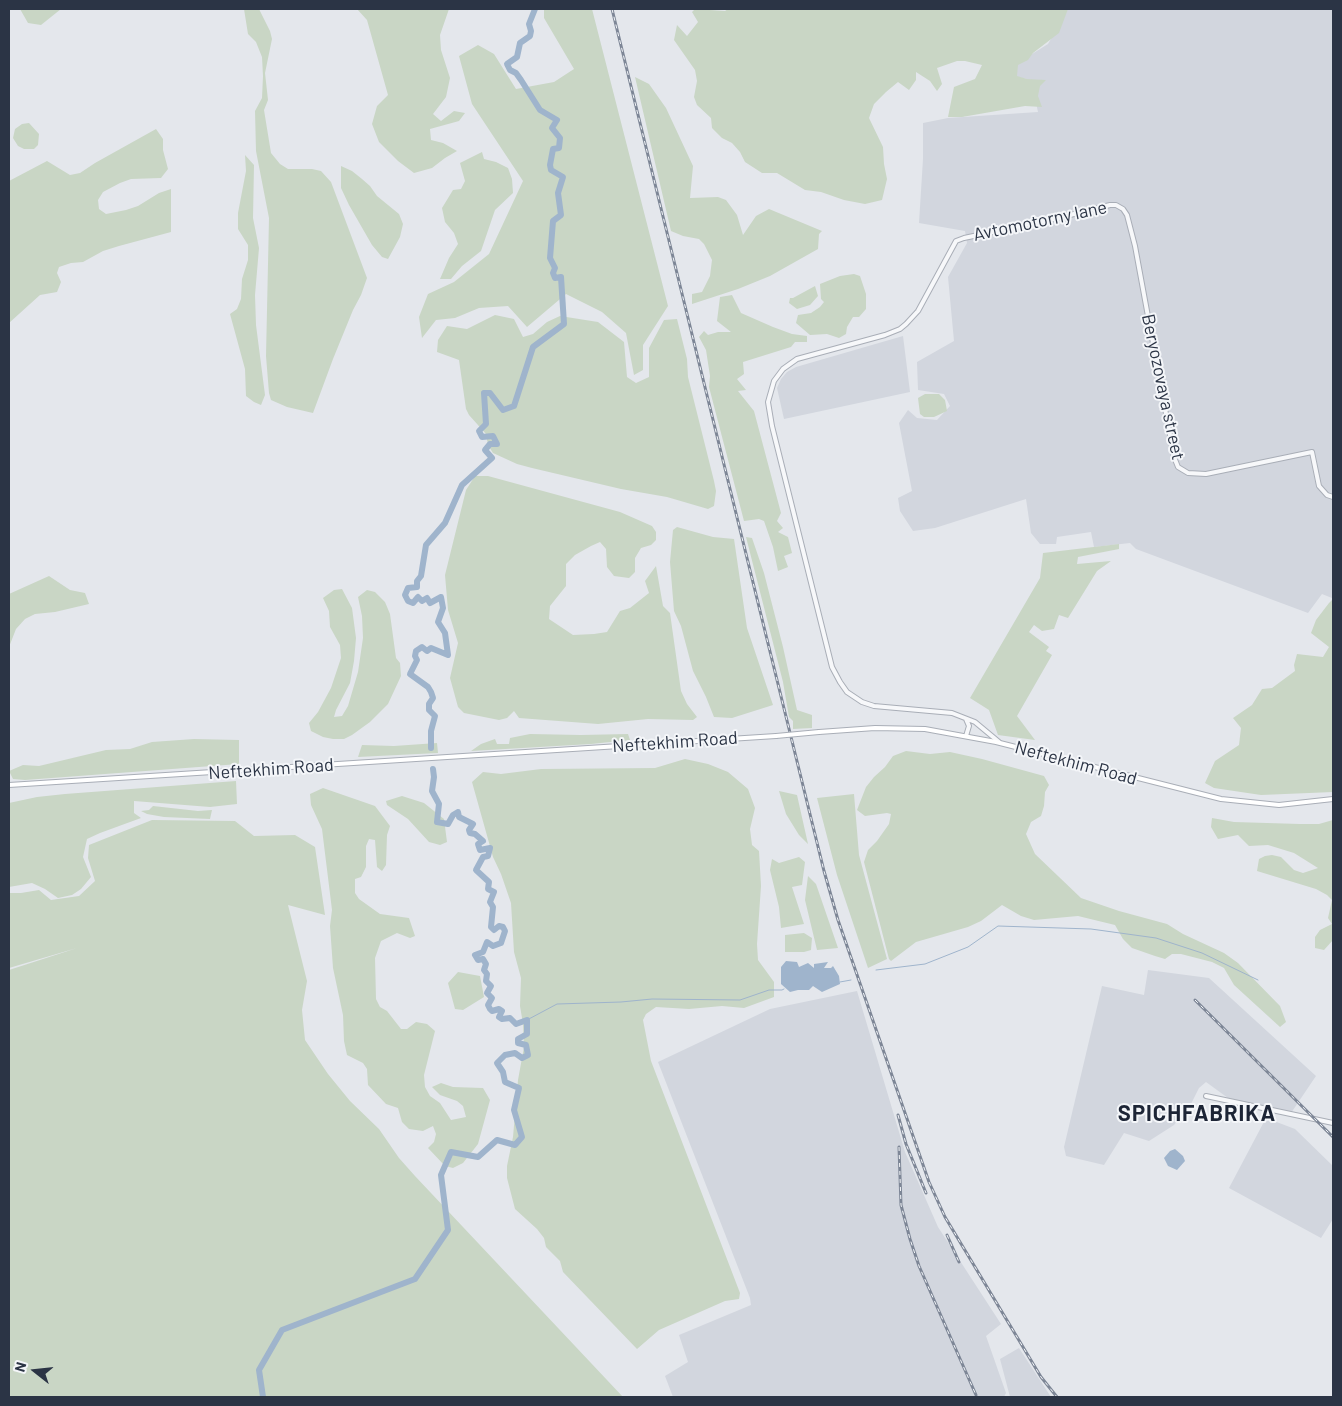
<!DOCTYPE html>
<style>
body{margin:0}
#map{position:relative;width:1342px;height:1406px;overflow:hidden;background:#e4e7ec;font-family:Barlow,sans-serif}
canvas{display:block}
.frame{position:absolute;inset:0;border:10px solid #2b3445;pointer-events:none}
.north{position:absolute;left:10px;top:1346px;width:50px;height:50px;-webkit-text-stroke:4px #f4f6f9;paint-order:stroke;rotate:286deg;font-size:14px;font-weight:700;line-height:20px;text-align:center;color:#2b3445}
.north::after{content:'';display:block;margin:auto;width:18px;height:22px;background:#2b3445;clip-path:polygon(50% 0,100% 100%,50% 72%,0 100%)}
</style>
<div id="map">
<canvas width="1342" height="1406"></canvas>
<div class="frame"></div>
<div class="north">N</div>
</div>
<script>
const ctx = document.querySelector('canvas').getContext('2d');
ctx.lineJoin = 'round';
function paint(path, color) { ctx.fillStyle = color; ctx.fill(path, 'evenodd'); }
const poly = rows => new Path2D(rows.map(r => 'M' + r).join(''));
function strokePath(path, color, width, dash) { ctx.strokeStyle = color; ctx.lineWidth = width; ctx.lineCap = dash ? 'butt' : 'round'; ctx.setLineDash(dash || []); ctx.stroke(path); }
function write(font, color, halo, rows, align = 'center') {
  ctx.font = font + ' Barlow,sans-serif'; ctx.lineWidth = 4; ctx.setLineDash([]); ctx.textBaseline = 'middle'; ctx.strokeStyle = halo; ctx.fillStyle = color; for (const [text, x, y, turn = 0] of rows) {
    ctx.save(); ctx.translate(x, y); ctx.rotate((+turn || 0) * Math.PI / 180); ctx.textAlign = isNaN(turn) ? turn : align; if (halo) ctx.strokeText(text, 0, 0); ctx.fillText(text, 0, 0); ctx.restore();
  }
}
paint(poly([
 [1068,9,1333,9,1333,596,1332,598,1322,594,1308,613,1136,549,1130,543,1094,547,1091,532,1057,537,1056,544,1040,544,1031,533,1026,499,935,528,913,531,900,511,898,498,912,491,899,423,908,410,917,418,937,420,950,406,944,394,918,390,917,362,954,341,948,277,967,243,965,231,919,223,923,159,923,123,948,118,1038,112,1031,80,1013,76,1016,64,1048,44],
 [903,336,910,392,784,419,777,388,781,379,787,372,796,367],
 [1148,970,1209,978,1316,1076,1291,1113,1228,1098,1206,1082,1199,1088,1190,1106,1174,1125,1149,1141,1124,1133,1104,1165,1066,1156,1064,1147,1102,986,1144,995],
 [857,991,905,1152,938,1227,1001,1324,986,1336,1006,1393,1004,1397,673,1397,665,1376,688,1362,679,1335,751,1305,750,1298,658,1062,770,1009],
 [1266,1118,1295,1129,1333,1166,1333,1219,1321,1238,1229,1188],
 [1019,1348,1051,1397,1010,1397,1000,1359]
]), '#d2d6de');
paint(poly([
 [20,9,61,9,41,25,28,23],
 [244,9,259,9,270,31,272,39,265,73,268,100,264,110,271,153,280,164,288,169,312,169,321,171,331,182,367,278,361,295,353,310,333,359,313,413,287,407,271,400,269,393,266,356,269,218,256,151,255,111,262,98,263,76,262,57,256,42,248,34],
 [357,9,449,9,440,35,441,50,450,78,446,97,433,114,441,121,454,111,465,113,459,121,430,129,431,140,443,143,457,151,445,158,432,168,414,173,398,161,379,142,372,124,377,106,388,95,367,20],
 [544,9,592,9,668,306,643,345,643,370,634,375,626,333,602,312,566,294,527,327,508,306,479,308,455,318,436,320,422,338,419,317,428,294,454,282,489,254,523,181,472,104,459,56,478,45,494,54,516,89,554,82,574,69,544,18],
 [695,9,725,11,728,9,1068,9,1059,33,1033,53,1028,60,1018,65,1017,76,1027,79,1046,80,1040,86,1038,96,1042,107,1025,106,962,117,948,117,954,87,975,79,982,65,965,61,957,61,937,68,942,84,937,91,930,81,916,72,916,80,909,90,898,82,886,92,874,104,869,118,883,147,884,164,887,179,882,200,865,204,844,200,821,192,805,190,777,173,762,173,745,162,740,152,732,143,722,138,712,128,711,118,697,105,694,97,697,81,695,70,674,40,677,25,687,36,698,22,692,12],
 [635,77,649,84,666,108,693,166,690,198,718,197,726,200,737,215,743,235,756,216,769,209,822,231,819,234,818,249,770,276,738,289,692,304,692,294,702,292,710,276,712,260,704,244,699,239,683,236,671,231],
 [29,123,39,134,38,145,34,149,24,149,18,146,13,138,15,129,22,124],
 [156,129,163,139,163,150,168,169,161,178,131,179,120,183,103,192,98,200,99,209,106,214,126,210,138,206,159,193,171,189,171,232,119,246,103,251,83,262,71,263,59,267,57,273,61,282,57,292,40,295,9,323,9,181,47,161,70,175,80,173,95,163],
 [482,152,484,159,496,162,508,168,512,179,513,193,495,210,481,251,462,266,451,279,440,279,449,258,458,244,454,233,445,222,442,208,453,190,461,189,465,181,460,163],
 [245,155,254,165,253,218,259,248,255,295,256,325,265,395,261,405,254,402,246,396,245,369,230,314,237,309,241,299,242,279,248,260,248,245,238,229,238,213,246,171],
 [341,166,352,171,362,179,370,186,377,196,399,214,403,224,400,237,388,259,382,257,372,245,349,205,341,188],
 [854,274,860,276,866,294,866,309,859,317,853,317,847,327,846,334,839,338,827,334,810,335,796,323,798,315,811,313,820,307,824,302,821,299,820,284,840,276],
 [815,286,818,296,810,305,797,309,789,303,790,298,793,298],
 [732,295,741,313,773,327,792,334,807,336,807,342,795,342,791,347,743,362,744,374,737,379,746,390,738,391,754,411,781,513,777,521,783,528,778,532,788,537,792,553,784,556,788,567,778,571,773,547,764,521,759,519,744,521,709,387,710,376,706,350,699,337,704,331,708,335,718,332,731,332,717,321,720,297],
 [495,315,514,319,523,337,533,334,547,322,560,316,598,322,624,342,627,377,636,383,649,377,649,348,664,320,677,319,687,359,688,377,714,481,716,491,714,506,708,509,667,497,621,489,532,468,517,464,493,453,488,445,486,434,469,415,466,409,459,360,437,352,438,340,447,326,467,329],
 [925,394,939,394,945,400,947,411,934,417,924,417,920,414,918,398],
 [475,476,488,476,620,512,652,526,656,532,656,540,651,545,641,548,635,558,635,572,629,578,614,576,607,567,606,549,600,542,591,546,575,555,566,564,566,586,550,606,549,619,573,635,594,634,607,632,620,611,630,608,649,593,645,581,656,566,663,606,670,613,681,691,687,704,697,717,693,720,648,719,598,724,519,718,514,711,507,718,499,720,464,713,458,707,450,678,458,643,448,610,445,575,466,490],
 [677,527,713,537,734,539,747,628,773,705,732,718,714,717,706,697,693,671,681,626,674,611,670,562,673,530],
 [746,537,752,538,764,573,783,647,797,710,812,715,812,728,793,729,793,721,789,717,783,682],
 [1119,544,1119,549,1078,557,1077,564,1111,561,1097,571,1068,618,1059,615,1054,629,1042,631,1034,625,1029,632,1049,647,1046,651,1052,655,1017,716,1035,740,998,735,989,710,970,698,1040,578,1043,553],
 [49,576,70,590,85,593,89,604,55,612,35,614,25,619,16,629,9,647,9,594],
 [342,589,352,608,356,638,354,661,350,683,336,710,334,717,342,716,348,706,358,672,363,638,362,616,358,597,367,590,375,592,385,602,390,614,396,658,400,663,401,676,388,704,370,722,352,735,344,739,333,739,323,737,311,731,309,723,318,712,331,688,341,658,340,645,330,627,329,611,323,598,334,590],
 [1333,599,1333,792,1261,795,1214,788,1205,783,1215,761,1239,745,1241,728,1233,718,1252,705,1262,689,1272,688,1295,671,1294,665,1297,654,1323,657,1329,647,1311,633,1316,620,1329,603],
 [530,734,581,735,628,734,630,740,591,744,471,751,481,744,495,739,497,744,509,744,510,738],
 [194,739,239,740,239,764,25,780,13,779,9,771,23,765,39,766,106,750,130,749,152,742],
 [437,743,438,753,358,757,362,745,394,746],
 [906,751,930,754,950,752,982,759,1044,776,1049,785,1045,792,1044,806,1041,816,1031,822,1026,834,1035,854,1081,898,1119,911,1167,924,1183,934,1224,953,1238,963,1280,1006,1286,1022,1280,1027,1234,985,1224,968,1212,962,1181,954,1172,954,1165,959,1155,956,1132,948,1123,939,1115,925,1078,916,1034,920,1021,916,1002,905,981,921,968,927,916,942,891,961,889,959,864,862,868,850,877,841,889,824,891,814,887,813,865,816,857,810,866,787,874,777,885,767,893,756],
 [685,759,708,764,728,772,748,789,755,808,750,829,752,845,759,851,761,886,757,944,758,960,774,982,774,997,744,1008,722,1006,689,1009,656,1007,646,1014,643,1020,651,1061,740,1293,739,1299,725,1301,659,1330,637,1349,563,1272,560,1261,546,1247,544,1238,537,1229,515,1209,507,1178,507,1166,513,1137,518,1080,524,1047,523,1024,520,1006,521,978,514,952,511,903,501,874,493,857,472,782,483,772,501,774,541,769,655,768],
 [236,781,237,804,210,807,134,801,134,813,141,818,100,833,87,839,83,857,91,877,81,889,72,895,58,898,45,889,32,883,9,887,9,803,37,797,65,794],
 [323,788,375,806,390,826,387,835,386,865,382,871,377,867,375,840,369,839,366,846,366,867,361,877,355,879,355,893,359,899,380,914,409,918,415,936,410,938,397,933,381,941,375,958,376,999,380,1007,387,1011,401,1029,407,1029,416,1022,427,1024,435,1031,424,1075,425,1087,430,1096,440,1103,451,1120,466,1117,463,1106,457,1101,440,1095,432,1087,441,1083,453,1087,483,1088,490,1100,478,1144,463,1163,453,1168,445,1166,428,1148,434,1142,436,1134,433,1126,423,1131,409,1129,402,1122,398,1108,386,1104,368,1085,367,1069,363,1063,347,1055,344,1041,343,1015,333,968,330,926,332,910,322,829,311,805,310,794],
 [779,791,797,795,808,844,799,835,786,814],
 [854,794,859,855,887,959,868,968,837,875,817,798],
 [402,796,424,803,444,819,447,842,440,845,429,842,408,819,387,805,386,801],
 [153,806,198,811,212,810,210,819,164,817,147,814,141,811,149,810],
 [1212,818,1234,822,1300,824,1319,824,1333,820,1333,940,1324,950,1315,948,1315,937,1320,930,1332,924,1328,918,1332,900,1327,895,1316,889,1257,871,1259,859,1265,856,1272,855,1281,857,1294,870,1303,873,1318,868,1294,853,1268,845,1249,846,1238,835,1218,839,1211,827],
 [152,820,235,821,254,836,295,835,315,847,325,915,288,905,307,981,302,1010,305,1040,328,1074,350,1101,379,1129,399,1158,415,1176,623,1397,9,1397,9,970,77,948,9,968,9,893,21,893,39,890,51,900,79,896,95,881,88,858,89,845],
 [799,857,805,862,802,885,792,887,804,924,781,928,779,907,770,870,772,859,779,863],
 [808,876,816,884,838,948,817,950,805,900],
 [804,933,812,938,811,950,804,952,785,952,785,935],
 [458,972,480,976,484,997,463,1010,455,1009,448,983]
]), '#c9d6c5');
paint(poly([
 [786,961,797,962,799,967,808,963,814,968,814,964,828,962,824,968,831,968,833,966,839,976,840,984,822,992,813,986,809,990,798,990,790,992,781,984,781,967],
 [1175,1149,1183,1156,1185,1161,1177,1170,1168,1166,1164,1158,1170,1151]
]), '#9fb4cc');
strokePath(poly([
 [876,970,925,964,968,947,998,926,1091,929,1156,938,1202,953,1258,980],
 [840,982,851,980],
 [527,1020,557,1004,621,1002,652,999,740,1000,769,990,782,990,784,989]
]), '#9fb4cc', 1);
strokePath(poly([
 [431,748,431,731,435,716,429,710,429,704,433,698,431,692,428,687,410,674,417,660,415,656,416,651,422,647,427,651,431,648,448,655,445,633,438,622,443,608,441,597,430,603,427,598,422,601,418,597,413,603,408,601,405,595,408,588,417,587,417,581,421,576,426,545,445,523,462,485,492,458,485,450,490,444,497,444,493,436,482,437,479,431,486,424,484,393,490,393,503,410,514,406,533,347,564,324,561,277,555,278,553,273,555,268,550,258,553,221,561,215,558,193,563,177,551,170,550,165,553,149,559,148,560,138,552,128,557,120,540,110,521,80,516,73,510,70,507,64,517,57,520,43,530,36,531,31,529,24,535,9],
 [263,1397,259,1370,282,1330,415,1279,448,1230,441,1175,451,1152,478,1157,497,1140,515,1145,522,1137,514,1110,519,1088,505,1082,503,1072,497,1063,505,1055,515,1053,522,1058,528,1055,526,1045,518,1043,518,1039,527,1034,527,1020,516,1024,510,1018,502,1019,499,1017,502,1011,499,1009,492,1011,490,1009,488,1005,492,998,487,993,491,986,486,981,487,974,484,970,486,964,483,959,478,960,475,955,483,952,487,942,493,946,501,943,505,931,503,927,499,926,494,930,491,927,493,907,490,902,494,892,488,889,489,882,476,870,483,857,488,856,490,848,480,850,478,844,483,841,475,834,470,833,469,830,473,824,459,817,458,812,453,815,448,824,437,822,439,804,432,791,434,777,433,769]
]), '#9fb4cc', 6);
const tertiary = poly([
 [966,736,969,726,966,719],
 [999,742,975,722,952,713,874,706,862,702,847,692,840,682,832,667,772,426,768,402,774,381,783,369,797,359,885,335,900,329,906,324,918,311,956,241,964,238,1054,219,1110,205,1116,205,1123,209,1127,215,1135,246,1174,457,1178,467,1188,473,1206,474,1312,452,1319,486,1327,495,1333,497],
 [1206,1096,1333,1123]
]);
const secondary = poly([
 [819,732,875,728,925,729,996,742,1221,799,1279,805,1333,799],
 [9,785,776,736]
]);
strokePath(tertiary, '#a9aeb7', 6);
strokePath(secondary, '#a9aeb7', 6);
strokePath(tertiary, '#f7f8fa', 4);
strokePath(secondary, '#fff', 4);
const rail = poly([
 [612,9,824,871,838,920,929,1182,945,1217,1041,1377,1057,1397],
 [1195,1000,1333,1137],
 [898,1115,906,1144,926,1193],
 [899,1147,901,1205,910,1239,919,1266,976,1395],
 [947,1235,959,1262]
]);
strokePath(rail, '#7d8696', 3);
strokePath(rail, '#f4f6f9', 1, [4]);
const secondaryBridge = poly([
 [776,736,819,732]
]);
strokePath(secondaryBridge, '#a9aeb7', 6, []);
strokePath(secondaryBridge, '#fff', 4);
write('18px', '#2b3445', '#f4f6f9', [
 ["Avtomotorny lane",1040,221,-12],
 ["Beryozovaya street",1163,387,78],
 ["Neftekhim Road",675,742,-4],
 ["Neftekhim Road",1076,763,15],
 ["Neftekhim Road",271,769,-4]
]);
ctx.letterSpacing = '1px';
write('bold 22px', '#1d2536', '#f4f6f9', [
 ["SPICHFABRIKA",1197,1114]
]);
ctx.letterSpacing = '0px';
</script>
